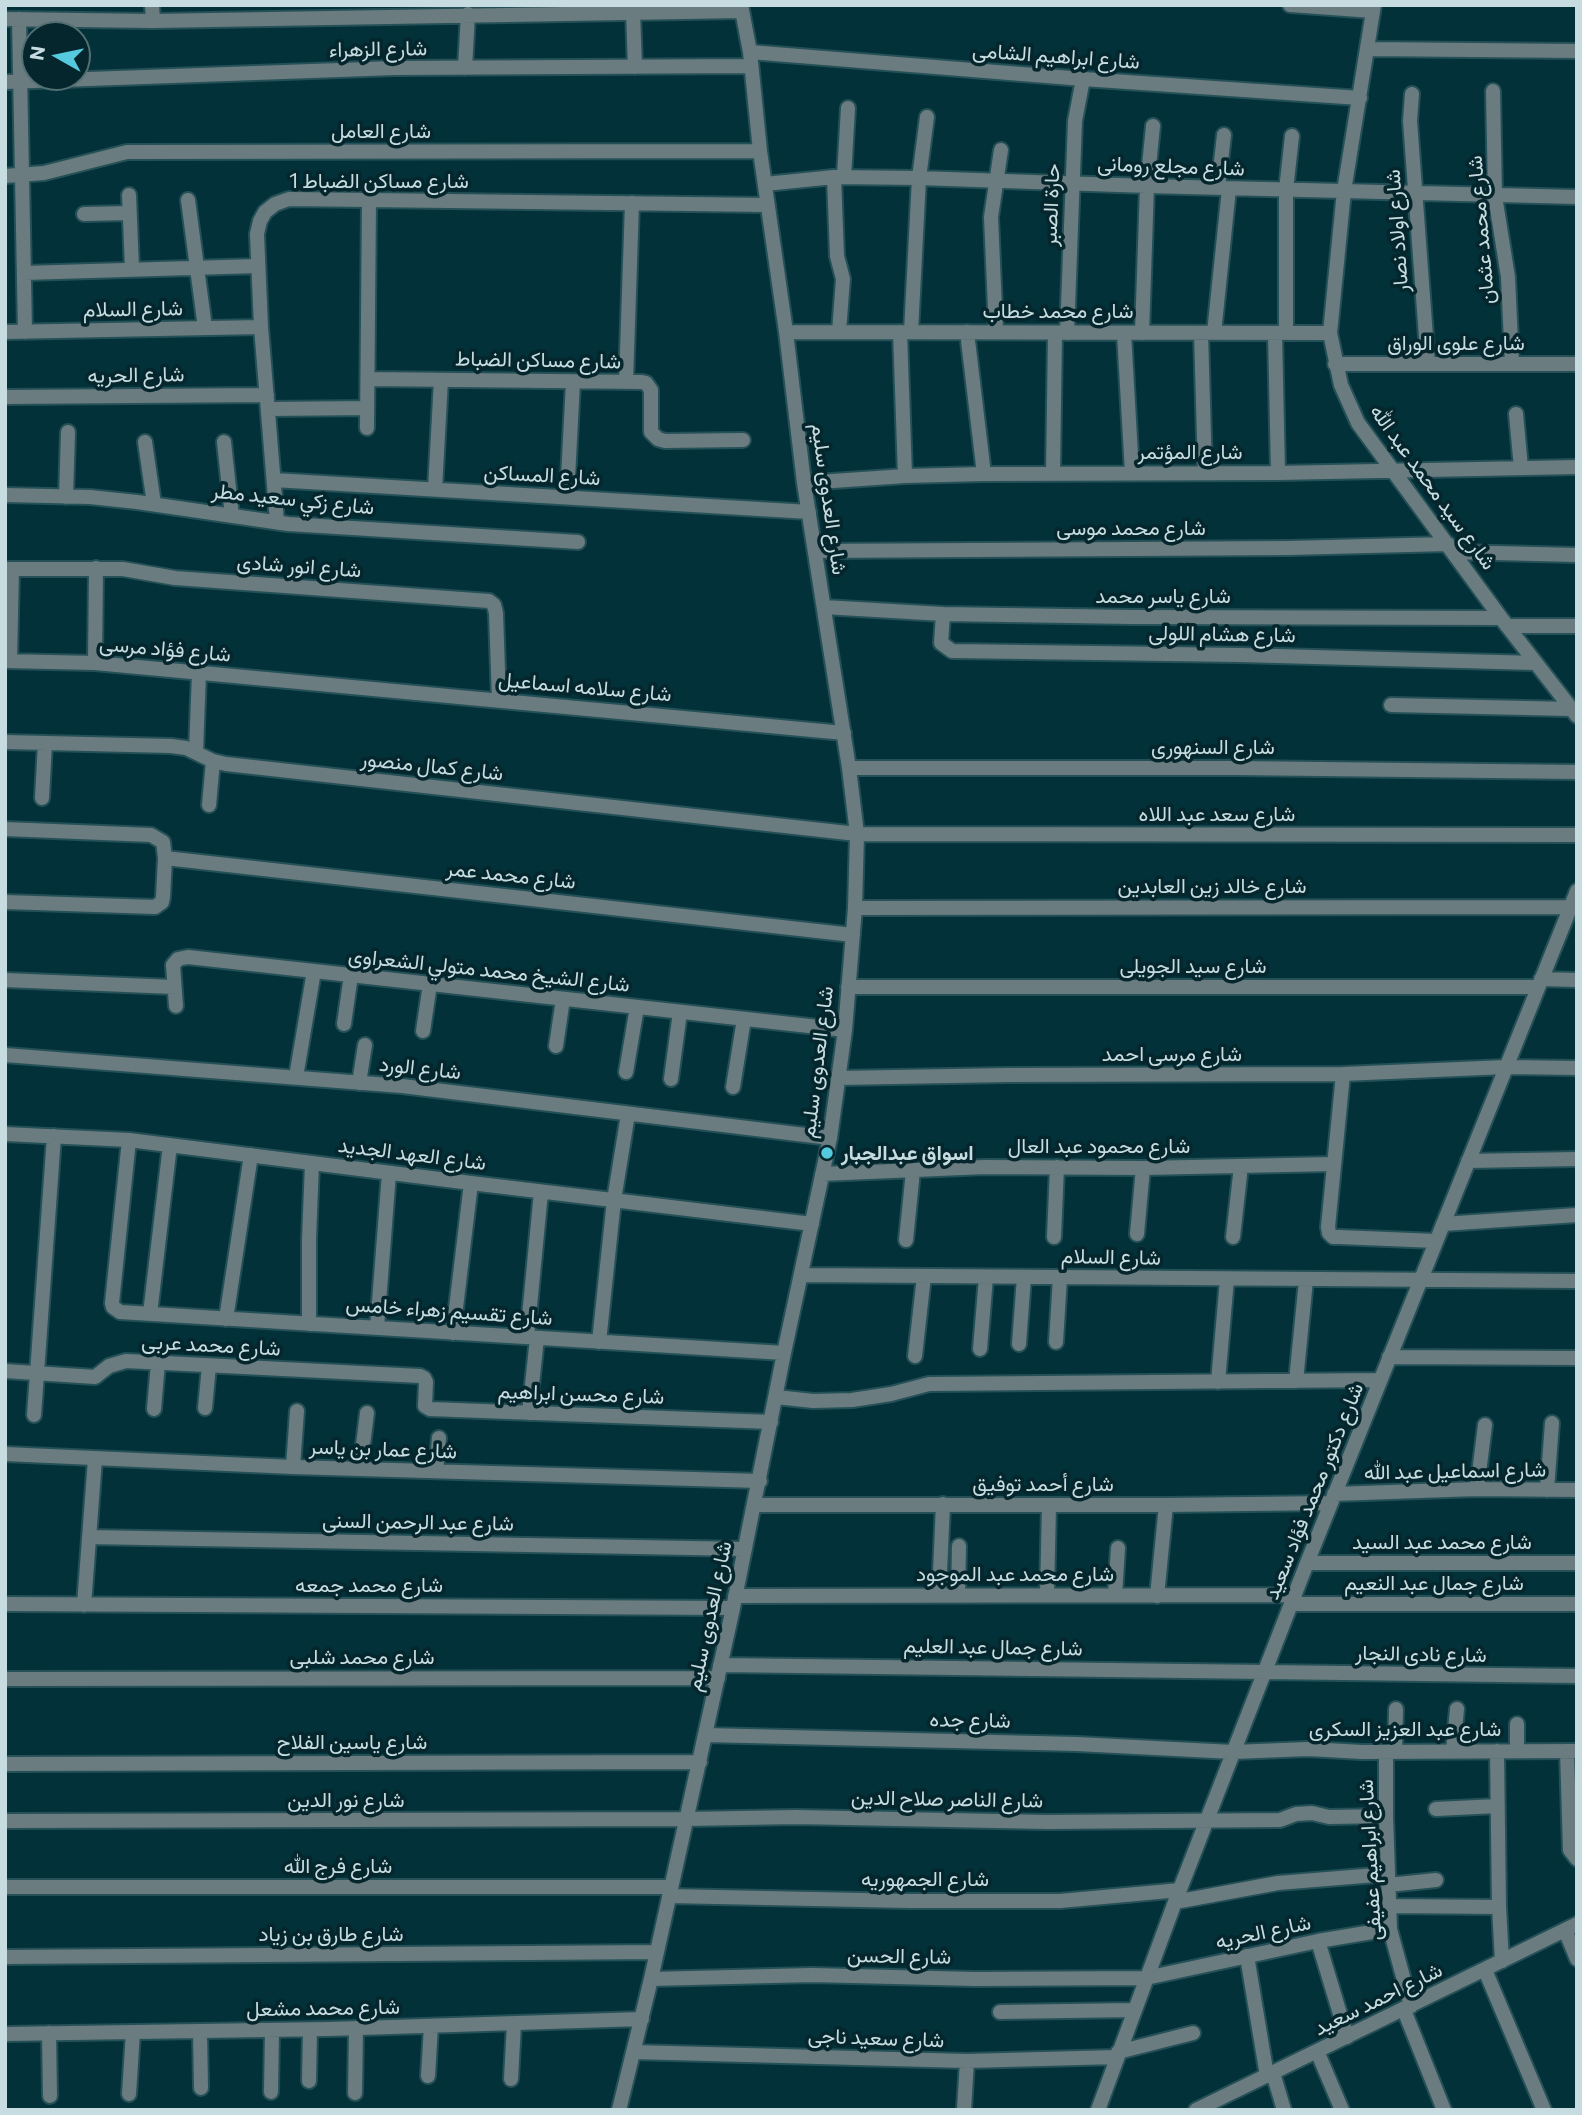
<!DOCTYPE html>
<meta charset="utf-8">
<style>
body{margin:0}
#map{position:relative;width:1582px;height:2115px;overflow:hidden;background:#023139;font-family:Commissioner,sans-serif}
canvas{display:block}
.frame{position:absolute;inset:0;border:7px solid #c6dce0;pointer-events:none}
.north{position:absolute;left:21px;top:21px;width:70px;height:70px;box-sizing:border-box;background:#05262c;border:2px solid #526f74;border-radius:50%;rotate:279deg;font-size:19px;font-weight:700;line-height:28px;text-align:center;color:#c6dce0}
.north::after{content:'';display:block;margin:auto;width:24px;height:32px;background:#55cade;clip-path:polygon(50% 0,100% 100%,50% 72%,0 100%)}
</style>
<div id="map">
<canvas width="1582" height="2115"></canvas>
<div class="frame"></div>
<div class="north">N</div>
</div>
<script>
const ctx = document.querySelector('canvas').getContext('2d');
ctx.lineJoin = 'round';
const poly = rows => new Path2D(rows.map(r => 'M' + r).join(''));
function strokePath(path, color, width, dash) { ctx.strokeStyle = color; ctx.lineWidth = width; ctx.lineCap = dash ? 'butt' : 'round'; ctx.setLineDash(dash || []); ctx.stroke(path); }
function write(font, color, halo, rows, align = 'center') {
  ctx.font = font + ' Commissioner,Vazirmatn,sans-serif'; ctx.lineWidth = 7; ctx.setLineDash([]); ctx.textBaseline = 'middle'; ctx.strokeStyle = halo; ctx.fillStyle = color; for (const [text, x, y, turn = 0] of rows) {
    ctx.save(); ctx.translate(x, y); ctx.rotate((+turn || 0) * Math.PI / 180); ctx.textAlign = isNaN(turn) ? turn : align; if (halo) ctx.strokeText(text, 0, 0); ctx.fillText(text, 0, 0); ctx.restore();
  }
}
const street = poly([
 [152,5,153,21],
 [1290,5,1373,11],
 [1374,5,1344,191,1330,333,1341,385,1358,423,1501,618,1577,716],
 [633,12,635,67],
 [5,19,153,21,742,11],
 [19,19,25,332],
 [1367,49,1577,51],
 [750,52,1083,79,1360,98],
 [465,68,468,14],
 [5,82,395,68,751,66],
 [1493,91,1495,196,1508,277,1512,364],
 [1412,94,1410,121,1428,364],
 [5,176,44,173,127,152,760,151],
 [834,177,837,256,843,279,839,332],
 [844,177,848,108],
 [765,184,834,177,919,178,1147,186,1577,197],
 [1218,188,1224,135],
 [129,195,132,269],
 [188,200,205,328],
 [84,214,129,213],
 [24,273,258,266],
 [5,332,261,327],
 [786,332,1330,333],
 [900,332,905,476],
 [911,332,919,178,927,117],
 [967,332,984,474],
 [996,332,991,217,1001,150],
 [1067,333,1075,121,1083,79],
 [1124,333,1132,473],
 [1142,333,1147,186,1153,126],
 [1201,333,1205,472],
 [1214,333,1229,189],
 [1275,333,1278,473],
 [1286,333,1286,190,1292,136],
 [1335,364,1577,364],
 [368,379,642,382,646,383,651,390,651,432,658,439,665,441,743,440],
 [626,382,632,203],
 [5,397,267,395],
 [268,409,367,408],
 [1516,414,1521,468],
 [367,428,369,200],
 [145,442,154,504],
 [224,442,232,516],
 [1053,473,1055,333],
 [274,480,809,512],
 [804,483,905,476,984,474,1278,473,1577,467],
 [435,489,441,380],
 [5,495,90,497,137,502,288,524,578,542],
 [66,497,68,432],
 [567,497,573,382],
 [277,522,261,327,257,234,260,221,265,212,275,204,289,199,768,205],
 [815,551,1289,548,1448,544],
 [1454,552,1577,555],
 [5,569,123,569,175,578,489,601,494,605,496,613,499,700],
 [824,607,943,614,1131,617,1501,618],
 [943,614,941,643,952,651,1240,655,1535,663],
 [1507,626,1577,626],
 [5,661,95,663,844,733],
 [10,661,12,569],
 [95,663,96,568],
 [1391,705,1570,709],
 [5,742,171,746,186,748,213,761,226,764,857,834,1577,835],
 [196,752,199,673],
 [849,768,1235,768,1577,772],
 [42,798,45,743],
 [209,805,213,761],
 [5,829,151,835,163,842,165,858,163,897,162,902,155,907,5,902],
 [165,858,853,935],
 [855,908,1570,907],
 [1541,979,1577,980],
 [5,980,174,987],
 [848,987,1538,987],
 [176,1006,173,965,178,959,188,957,845,1030],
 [344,1024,351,975],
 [423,1031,430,984],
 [556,1046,563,999],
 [5,1055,402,1086,830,1138],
 [626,1072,637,1007],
 [1343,1074,1328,1227,1329,1233,1333,1237,1339,1237,1436,1241],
 [296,1077,314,971],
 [838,1078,1008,1075,1343,1074,1506,1067,1577,1068],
 [671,1079,680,1012],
 [359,1083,365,1045],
 [733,1087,744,1019],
 [5,1134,129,1140,471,1183,812,1224],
 [129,1140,112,1303,113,1307,120,1312,784,1353],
 [1468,1161,1577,1159],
 [822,1174,985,1167,1143,1168,1334,1164],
 [1443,1224,1577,1215],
 [1137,1234,1143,1168],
 [1054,1237,1057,1167],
 [1233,1237,1241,1166],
 [906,1240,913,1171],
 [801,1275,1577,1281],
 [150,1314,170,1145],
 [226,1319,251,1155],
 [309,1324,309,1240,312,1163],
 [377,1328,389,1173],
 [453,1333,471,1183],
 [527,1337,541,1192],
 [599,1342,614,1200,628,1114],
 [1056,1342,1060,1277],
 [1019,1344,1024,1277],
 [980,1349,986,1277],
 [915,1356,924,1276],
 [1389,1357,1577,1358],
 [5,1371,95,1377,109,1366,126,1361,420,1376,424,1378,426,1382,425,1406,430,1409,771,1422],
 [1296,1381,1306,1280],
 [1218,1382,1227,1279],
 [776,1397,813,1401,852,1400,891,1394,929,1384,1380,1380],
 [205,1408,209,1366],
 [154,1409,158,1363],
 [529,1413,537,1338],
 [34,1415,54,1136],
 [5,1454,293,1467,760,1481],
 [293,1467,297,1411],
 [360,1469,367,1413],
 [436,1471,439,1438],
 [1477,1489,1485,1425],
 [1547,1490,1552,1423],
 [1334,1494,1477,1489,1577,1490],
 [755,1505,1166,1505,1331,1503],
 [89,1537,745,1549],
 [1307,1563,1577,1563],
 [939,1595,943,1504],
 [958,1595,959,1546],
 [1047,1595,1049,1505],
 [1115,1595,1118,1548],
 [735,1596,1295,1595],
 [1157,1596,1166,1505],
 [5,1604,733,1608],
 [1291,1604,1577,1604],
 [84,1605,95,1459],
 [720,1665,1577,1676],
 [5,1679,718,1678],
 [705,1735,1077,1744,1233,1752,1308,1749,1362,1752,1577,1751],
 [1453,1751,1457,1709],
 [1497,1751,1499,1907,1502,1961],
 [1517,1751,1517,1724],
 [1567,1751,1570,1850,1577,1859],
 [1386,1752,1386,1816,1390,1929,1411,2006],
 [1395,1752,1396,1709],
 [5,1764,700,1762],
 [1436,1809,1497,1806],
 [5,1821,687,1819,796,1817,1047,1822,1280,1820,1296,1814,1312,1813,1329,1817,1386,1816],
 [1388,1885,1436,1880],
 [5,1887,671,1887],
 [669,1896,909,1901,1060,1901,1180,1890],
 [1175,1902,1278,1883,1388,1874],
 [1389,1906,1499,1907],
 [1565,1930,1577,1959],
 [1318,1941,1347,2037],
 [1247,1956,1267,2076],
 [5,1957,657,1952],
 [1485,1970,1544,2110],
 [651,1979,812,1975,975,1979,1146,1978,1318,1941,1390,1929],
 [1404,2010,1444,2110],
 [1000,2012,1134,2010],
 [200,2031,201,2088],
 [49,2033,50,2096],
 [5,2034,329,2029,642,2019],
 [1317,2051,1342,2110],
 [634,2052,967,2061,1117,2057],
 [1118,2052,1193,2033],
 [1273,2073,1284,2110],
 [428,2076,431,2026],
 [511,2079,514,2024],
 [309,2081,310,2030],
 [271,2092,272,2030],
 [355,2093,356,2028],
 [129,2094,133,2032],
 [619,2110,651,1979,733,1608,784,1353,830,1138,845,1030,855,908,857,834,849,768,804,483,786,332,760,151,750,52,741,5],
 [964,2110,967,2061],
 [1098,2110,1175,1902,1307,1563,1577,891],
 [1196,2110,1577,1924]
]);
strokePath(street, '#255057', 18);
strokePath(street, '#6a7c7f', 14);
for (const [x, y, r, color] of [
 [827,1153,7,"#55cade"]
]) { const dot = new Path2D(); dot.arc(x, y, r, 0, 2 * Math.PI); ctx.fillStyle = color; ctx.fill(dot); strokePath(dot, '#05262c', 2.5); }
write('21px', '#c6dce0', '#05262c', [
 ["شارع الزهراء",378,49,-1],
 ["شارع ابراهيم الشامى",1056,56,4],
 ["شارع العامل",381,131],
 ["شارع مجلع رومانى",1171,166,2],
 ["شارع مساكن الضباط 1",379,181],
 ["حارة الصبر",1051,205,-88],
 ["شارع محمد عثمان",1481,230,-95],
 ["شارع اولاد نصار",1397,231,-94],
 ["شارع السلام",133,309,-1],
 ["شارع محمد خطاب",1058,311],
 ["شارع علوى الوراق",1456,343],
 ["شارع مساكن الضباط",538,360,1],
 ["شارع الحريه",136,375,-1],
 ["شارع المؤتمر",1190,452],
 ["شارع المساكن",542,475,3],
 ["شارع سيد محمد عبد الله",1433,487,54],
 ["شارع زكي سعيد مطر",293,499,6],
 ["شارع العدوى سليم",829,499,82],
 ["شارع محمد موسى",1131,528],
 ["شارع انور شادى",299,566,4],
 ["شارع ياسر محمد",1163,596],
 ["شارع هشام اللولى",1222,634,1],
 ["شارع فؤاد مرسى",165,649,5],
 ["شارع سلامه اسماعيل",585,687,5],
 ["شارع السنهورى",1213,747],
 ["شارع كمال منصور",432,766,6],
 ["شارع سعد عبد اللاه",1217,814],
 ["شارع محمد عمر",511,875,6],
 ["شارع خالد زين العابدين",1212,886],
 ["شارع سيد الجويلى",1193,966],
 ["شارع الشيخ محمد متولي الشعراوى",489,970,6],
 ["شارع مرسى احمد",1172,1054],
 ["شارع العدوى سليم",817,1062,-83],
 ["شارع الورد",420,1068,6],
 ["شارع محمود عبد العال",1099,1146],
 ["شارع العهد الجديد",412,1154,7],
 ["شارع السلام",1111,1257,1],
 ["شارع تقسيم زهراء خامس",449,1311,4],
 ["شارع محمد عربى",211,1345,3],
 ["شارع محسن ابراهيم",581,1394,2],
 ["شارع عمار بن ياسر",383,1449,2],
 ["شارع اسماعيل عبد الله",1455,1471,-1],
 ["شارع أحمد توفيق",1043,1484],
 ["شارع دكتور محمد فؤاد سعيد",1314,1491,-68],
 ["شارع عبد الرحمن السنى",418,1522,1],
 ["شارع محمد عبد السيد",1442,1542],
 ["شارع محمد عبد الموجود",1015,1574],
 ["شارع جمال عبد النعيم",1434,1583],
 ["شارع محمد جمعه",369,1585],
 ["شارع العدوى سليم",709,1616,-78],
 ["شارع جمال عبد العليم",993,1647,1],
 ["شارع نادى النجار",1421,1654,1],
 ["شارع محمد شلبى",362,1657],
 ["شارع جده",970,1720,1],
 ["شارع عبد العزيز السكرى",1405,1729],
 ["شارع ياسين الفلاح",352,1742],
 ["شارع الناصر صلاح الدين",947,1799,1],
 ["شارع نور الدين",346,1800],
 ["شارع ابراهيم عفيفى",1370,1860,-93],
 ["شارع فرج الله",338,1866],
 ["شارع الجمهوريه",925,1879],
 ["شارع الحريه",1263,1932,-12],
 ["شارع طارق بن زياد",331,1934],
 ["شارع الحسن",899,1956,1],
 ["شارع احمد سعيد",1378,1999,-26],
 ["شارع محمد مشعل",323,2008,-1],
 ["شارع سعيد ناجى",876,2038,2]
]);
write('bold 21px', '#c6dce0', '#05262c', [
 ["اسواق عبدالجبار",841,1153]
], 'left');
</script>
